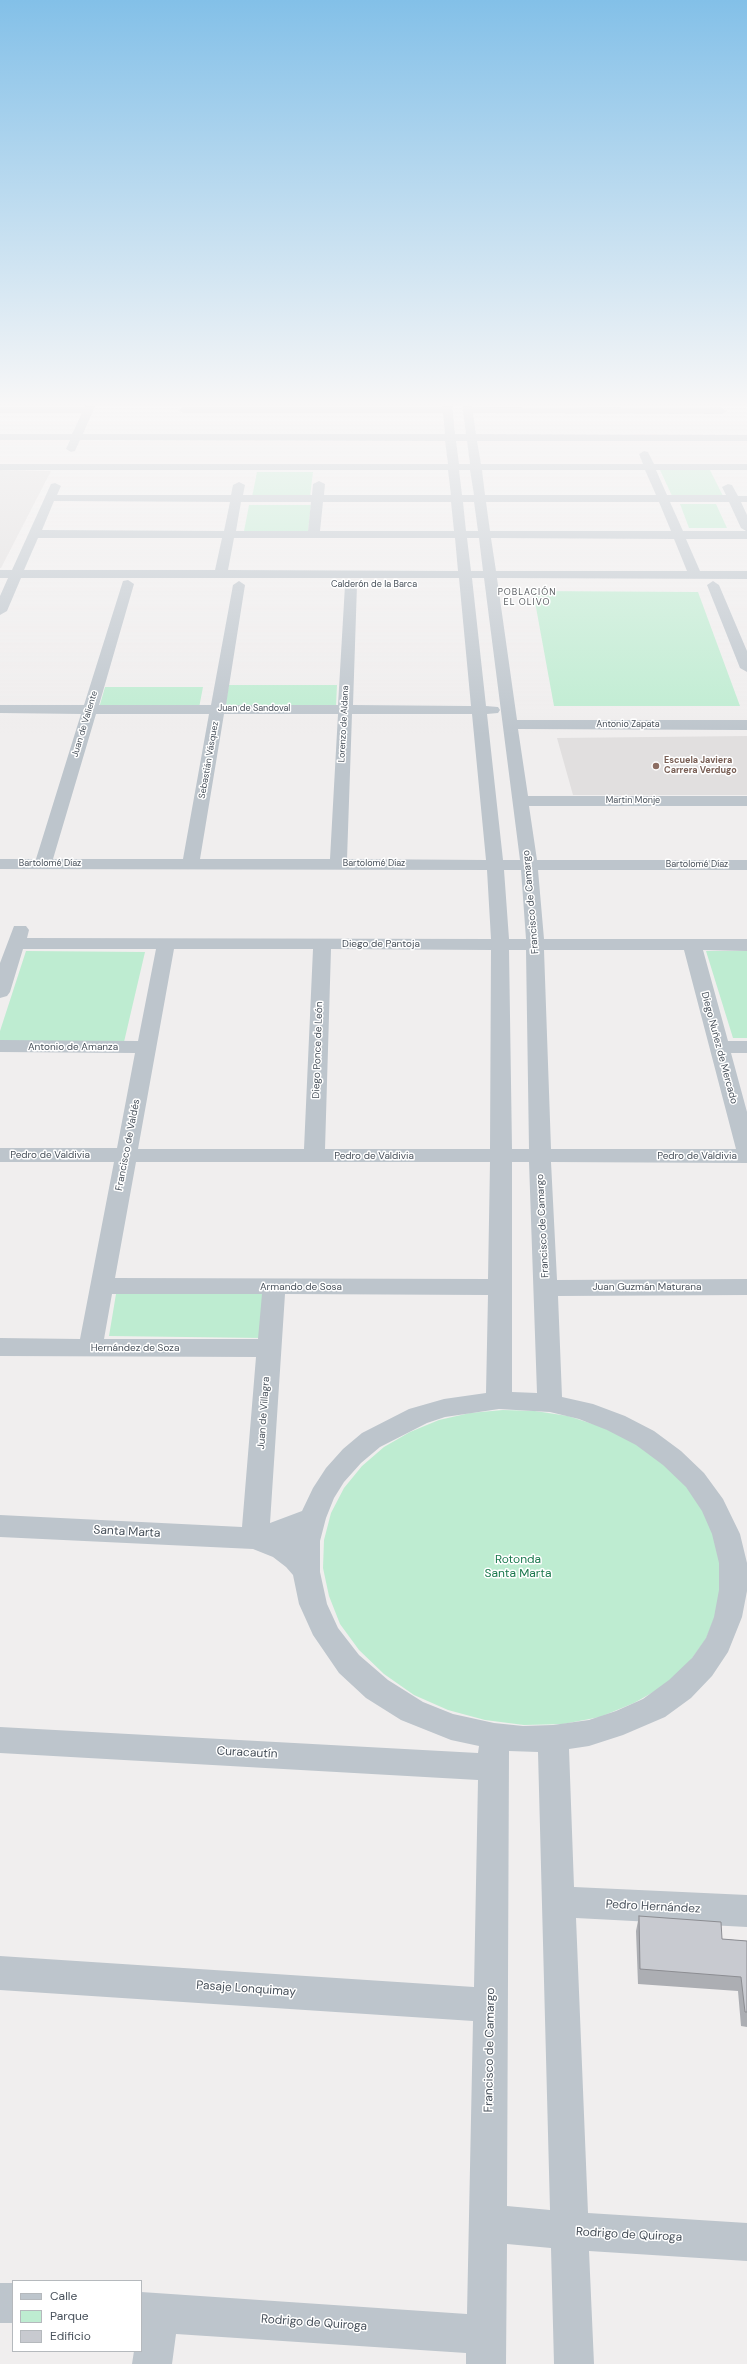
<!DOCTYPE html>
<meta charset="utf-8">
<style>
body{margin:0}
#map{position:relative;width:747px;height:2364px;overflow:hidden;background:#f0eeee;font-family:"DM Sans",sans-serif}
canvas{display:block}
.legend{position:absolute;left:12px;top:2280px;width:130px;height:72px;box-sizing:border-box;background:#fff;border:1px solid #b5b9bd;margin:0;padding:5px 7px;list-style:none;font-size:12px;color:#47505a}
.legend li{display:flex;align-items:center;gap:8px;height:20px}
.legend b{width:20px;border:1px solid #b5b9bd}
</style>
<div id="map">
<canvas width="747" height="2364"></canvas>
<ul class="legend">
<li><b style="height:5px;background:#bdc5cc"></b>Calle</li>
<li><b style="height:11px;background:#beecd1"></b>Parque</li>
<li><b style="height:11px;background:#c8cad0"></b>Edificio</li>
</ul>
</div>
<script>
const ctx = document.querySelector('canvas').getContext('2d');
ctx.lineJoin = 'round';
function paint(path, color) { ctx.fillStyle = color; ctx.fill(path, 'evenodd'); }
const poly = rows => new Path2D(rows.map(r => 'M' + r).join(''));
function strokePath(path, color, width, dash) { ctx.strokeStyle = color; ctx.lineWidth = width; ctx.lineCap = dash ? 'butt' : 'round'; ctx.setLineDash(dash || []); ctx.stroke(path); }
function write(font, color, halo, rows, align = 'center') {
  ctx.font = font + ' "DM Sans",sans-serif'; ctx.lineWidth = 3; ctx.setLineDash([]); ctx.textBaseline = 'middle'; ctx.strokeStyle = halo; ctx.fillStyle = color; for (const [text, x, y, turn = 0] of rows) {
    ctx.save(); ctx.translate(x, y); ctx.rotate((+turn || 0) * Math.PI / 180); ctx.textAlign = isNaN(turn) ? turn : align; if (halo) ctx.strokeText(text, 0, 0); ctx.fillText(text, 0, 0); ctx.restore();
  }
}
paint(poly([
 [0,470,51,471,1,568,0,568],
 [747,736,747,795,573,795,557,738]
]), '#e1dfdf');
paint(poly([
 [660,470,710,470,724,498,673,498],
 [257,472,313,472,310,497,252,497],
 [680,504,716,504,727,528,689,528],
 [249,505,311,505,308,531,244,531],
 [533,591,698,592,740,706,554,706],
 [229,685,337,685,336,706,225,706],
 [105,687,203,687,199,708,99,708],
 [26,951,145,952,124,1042,0,1041,0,1031],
 [706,951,747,951,747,1038,733,1038],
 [116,1294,268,1294,263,1338,109,1336],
 [503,1410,535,1411,568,1416,599,1426,629,1439,656,1457,679,1477,698,1501,712,1527,720,1554,722,1583,717,1611,706,1639,688,1664,664,1686,634,1703,600,1717,563,1724,524,1725,485,1720,448,1710,414,1695,384,1674,359,1650,340,1624,329,1596,323,1568,324,1540,331,1513,344,1488,362,1466,384,1447,410,1432,439,1420,470,1413]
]), '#beecd1');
paint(poly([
 [86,404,96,404,83,434,445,434,443,413,183,413,178,410,183,407,442,407,442,404,452,404,455,434,466,434,462,404,472,404,472,407,722,408,727,411,722,414,473,413,476,434,747,435,747,441,477,441,481,464,643,464,639,454,644,451,648,452,654,464,747,464,747,470,656,470,667,495,726,495,722,487,728,484,732,485,738,496,747,496,747,502,741,502,747,515,747,539,686,539,700,571,747,571,747,579,497,578,517,720,747,720,747,730,518,729,528,796,747,796,747,806,529,806,537,860,747,860,747,870,538,870,544,939,747,939,747,951,703,950,728,1041,747,1041,747,1053,731,1053,747,1112,747,1163,551,1162,557,1280,747,1279,747,1295,558,1296,562,1397,593,1404,625,1416,654,1431,681,1451,704,1473,723,1499,740,1534,747,1563,747,1591,742,1617,728,1652,712,1676,691,1698,665,1717,623,1735,589,1746,569,1749,574,1887,747,1895,747,1927,576,1918,588,2213,747,2223,747,2261,589,2251,594,2364,554,2364,551,2248,507,2244,506,2364,466,2364,466,2353,176,2334,172,2364,132,2364,134,2351,141,2351,141,2292,467,2314,473,2021,0,1990,0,1956,474,1987,478,1780,0,1753,0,1727,478,1753,479,1746,451,1740,401,1720,366,1698,339,1673,313,1635,299,1604,293,1575,286,1567,273,1557,253,1549,0,1537,0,1515,242,1527,256,1357,0,1356,0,1338,80,1339,114,1162,0,1162,0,1148,117,1148,135,1053,0,1052,0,1040,138,1041,156,949,23,949,10,992,7,996,0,998,0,963,14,926,26,926,29,930,27,938,491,939,487,870,0,869,0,859,36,859,81,714,0,713,0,705,84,705,123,581,128,580,134,584,99,705,211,705,233,585,239,581,245,585,226,705,338,705,345,585,351,581,357,585,353,705,471,706,459,578,21,578,7,611,0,615,0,596,8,578,0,578,0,570,12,570,51,484,55,483,61,486,57,495,231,495,233,485,239,482,245,485,243,495,312,495,313,484,319,481,325,484,324,495,451,495,448,470,0,470,0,464,448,464,445,441,80,440,75,451,71,452,66,449,70,440,0,440,0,434,72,434,82,413,0,413,0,407,85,407,86,404],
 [456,441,467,441,470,464,459,464,456,441],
 [459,470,470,470,474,495,462,495,459,470],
 [482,470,645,470,656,495,485,495,482,470],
 [54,501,230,502,224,531,42,530,54,501],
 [241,502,311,502,308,531,236,531,241,502],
 [323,502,451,502,454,531,320,531,323,502],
 [463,502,474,502,478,531,466,531,463,502],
 [486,502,659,502,671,531,490,531,486,502],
 [670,502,729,502,741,528,746,531,683,531,670,502],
 [38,538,222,538,215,570,24,570,38,538],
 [234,538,455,538,458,571,228,570,234,538],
 [467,538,479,538,483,571,471,571,467,538],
 [491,538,674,539,687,571,496,571,491,538],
 [472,578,484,578,520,860,503,860,487,714,498,713,500,710,498,707,486,706,472,578],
 [96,714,209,714,183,859,53,859,96,714],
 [224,714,338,714,330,859,200,859,224,714],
 [352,714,472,714,486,860,347,859,352,714],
 [504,870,521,870,526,939,509,939,504,870],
 [174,949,313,949,304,1149,138,1149,174,949],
 [331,949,491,950,490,1149,325,1149,331,949],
 [509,950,526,950,529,1149,512,1149,509,950],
 [544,950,684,950,736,1149,551,1149,544,950],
 [136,1162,490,1162,488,1279,115,1278,136,1162],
 [512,1162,529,1162,537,1393,512,1392,512,1162],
 [112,1294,262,1294,258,1339,104,1339,112,1294],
 [285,1294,488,1295,486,1393,444,1399,409,1409,362,1433,343,1449,326,1468,313,1488,302,1511,270,1523,285,1294],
 [499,1409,550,1412,579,1419,607,1430,636,1445,663,1465,686,1487,702,1511,712,1534,719,1563,719,1590,714,1617,706,1638,692,1658,669,1680,643,1699,616,1711,589,1720,553,1725,523,1726,494,1723,453,1714,423,1702,388,1680,359,1655,338,1628,327,1604,320,1572,320,1541,326,1518,334,1498,344,1482,361,1463,380,1447,427,1423,445,1417,499,1409],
 [509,1751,538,1752,550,2210,507,2206,509,1751],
 [713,581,719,585,747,651,747,672,740,668,707,585,713,581],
 [0,2283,13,2283,13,2323,0,2323,0,2283]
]), '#bdc5cc');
paint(poly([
 [639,1916,722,1939,747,1941,747,2027,741,2026,738,1991,638,1984,636,1931]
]), '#acaeb3');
const building = poly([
 [639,1916,721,1922,722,1939,747,1941,747,2012,745,2012,741,1977,640,1969,639,1916]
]);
paint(building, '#c8cad0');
strokePath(building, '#8c8d92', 1);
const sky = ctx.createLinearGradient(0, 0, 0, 735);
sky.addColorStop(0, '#83c0e8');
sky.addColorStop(0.55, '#f8f7f7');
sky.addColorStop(1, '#f8f7f700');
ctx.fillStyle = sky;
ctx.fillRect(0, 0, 747, 735);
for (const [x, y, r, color] of [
 [656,766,4,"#8d6e63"]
]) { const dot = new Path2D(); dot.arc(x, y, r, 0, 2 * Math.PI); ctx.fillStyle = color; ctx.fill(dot); strokePath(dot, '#fff', 1.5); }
write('9px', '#47505a', '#fff', [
 ["Calderón de la Barca",374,585],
 ["Juan de Sandoval",254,709],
 ["Juan de Valiente",85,724,-73],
 ["Lorenzo de Aldana",344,724,-87],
 ["Antonio Zapata",628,725],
 ["Sebastián Vásquez",209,760,-80],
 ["Martin Monje",633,801],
 ["Bartolomé Díaz",50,864],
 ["Bartolomé Díaz",374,864],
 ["Bartolomé Díaz",697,865]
]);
ctx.letterSpacing = '1px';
write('9px', '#5b5e62', '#fff', [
 ["POBLACIÓN",527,593],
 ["EL OLIVO",527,603]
]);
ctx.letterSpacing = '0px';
write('bold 9px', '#785e54', '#fff', [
 ["Escuela Javiera",664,761],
 ["Carrera Verdugo",664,771]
], 'left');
write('10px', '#47505a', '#fff', [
 ["Francisco de Camargo",531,902,-95],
 ["Diego de Pantoja",381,944],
 ["Antonio de Amanza",73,1047],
 ["Diego Nuñez de Mercado",719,1048,75],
 ["Diego Ponce de León",318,1050,-88],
 ["Francisco de Valdés",128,1145,-79],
 ["Pedro de Valdivia",50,1155],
 ["Pedro de Valdivia",374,1156],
 ["Pedro de Valdivia",697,1156],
 ["Francisco de Camargo",543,1226,-93],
 ["Armando de Sosa",301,1287],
 ["Juan Guzmán Maturana",647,1287],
 ["Hernández de Soza",135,1348],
 ["Juan de Villagra",264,1413,-86]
]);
write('12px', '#47505a', '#fff', [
 ["Santa Marta",127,1532,3],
 ["Curacautín",247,1753,3],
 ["Pedro Hernández",653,1907,3],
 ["Pasaje Lonquimay",246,1989,4],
 ["Francisco de Camargo",490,2050,-89],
 ["Rodrigo de Quiroga",629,2235,3],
 ["Rodrigo de Quiroga",314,2323,4]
]);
write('12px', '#1b784d', '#fff', [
 ["Rotonda",518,1560],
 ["Santa Marta",518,1574]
]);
</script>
